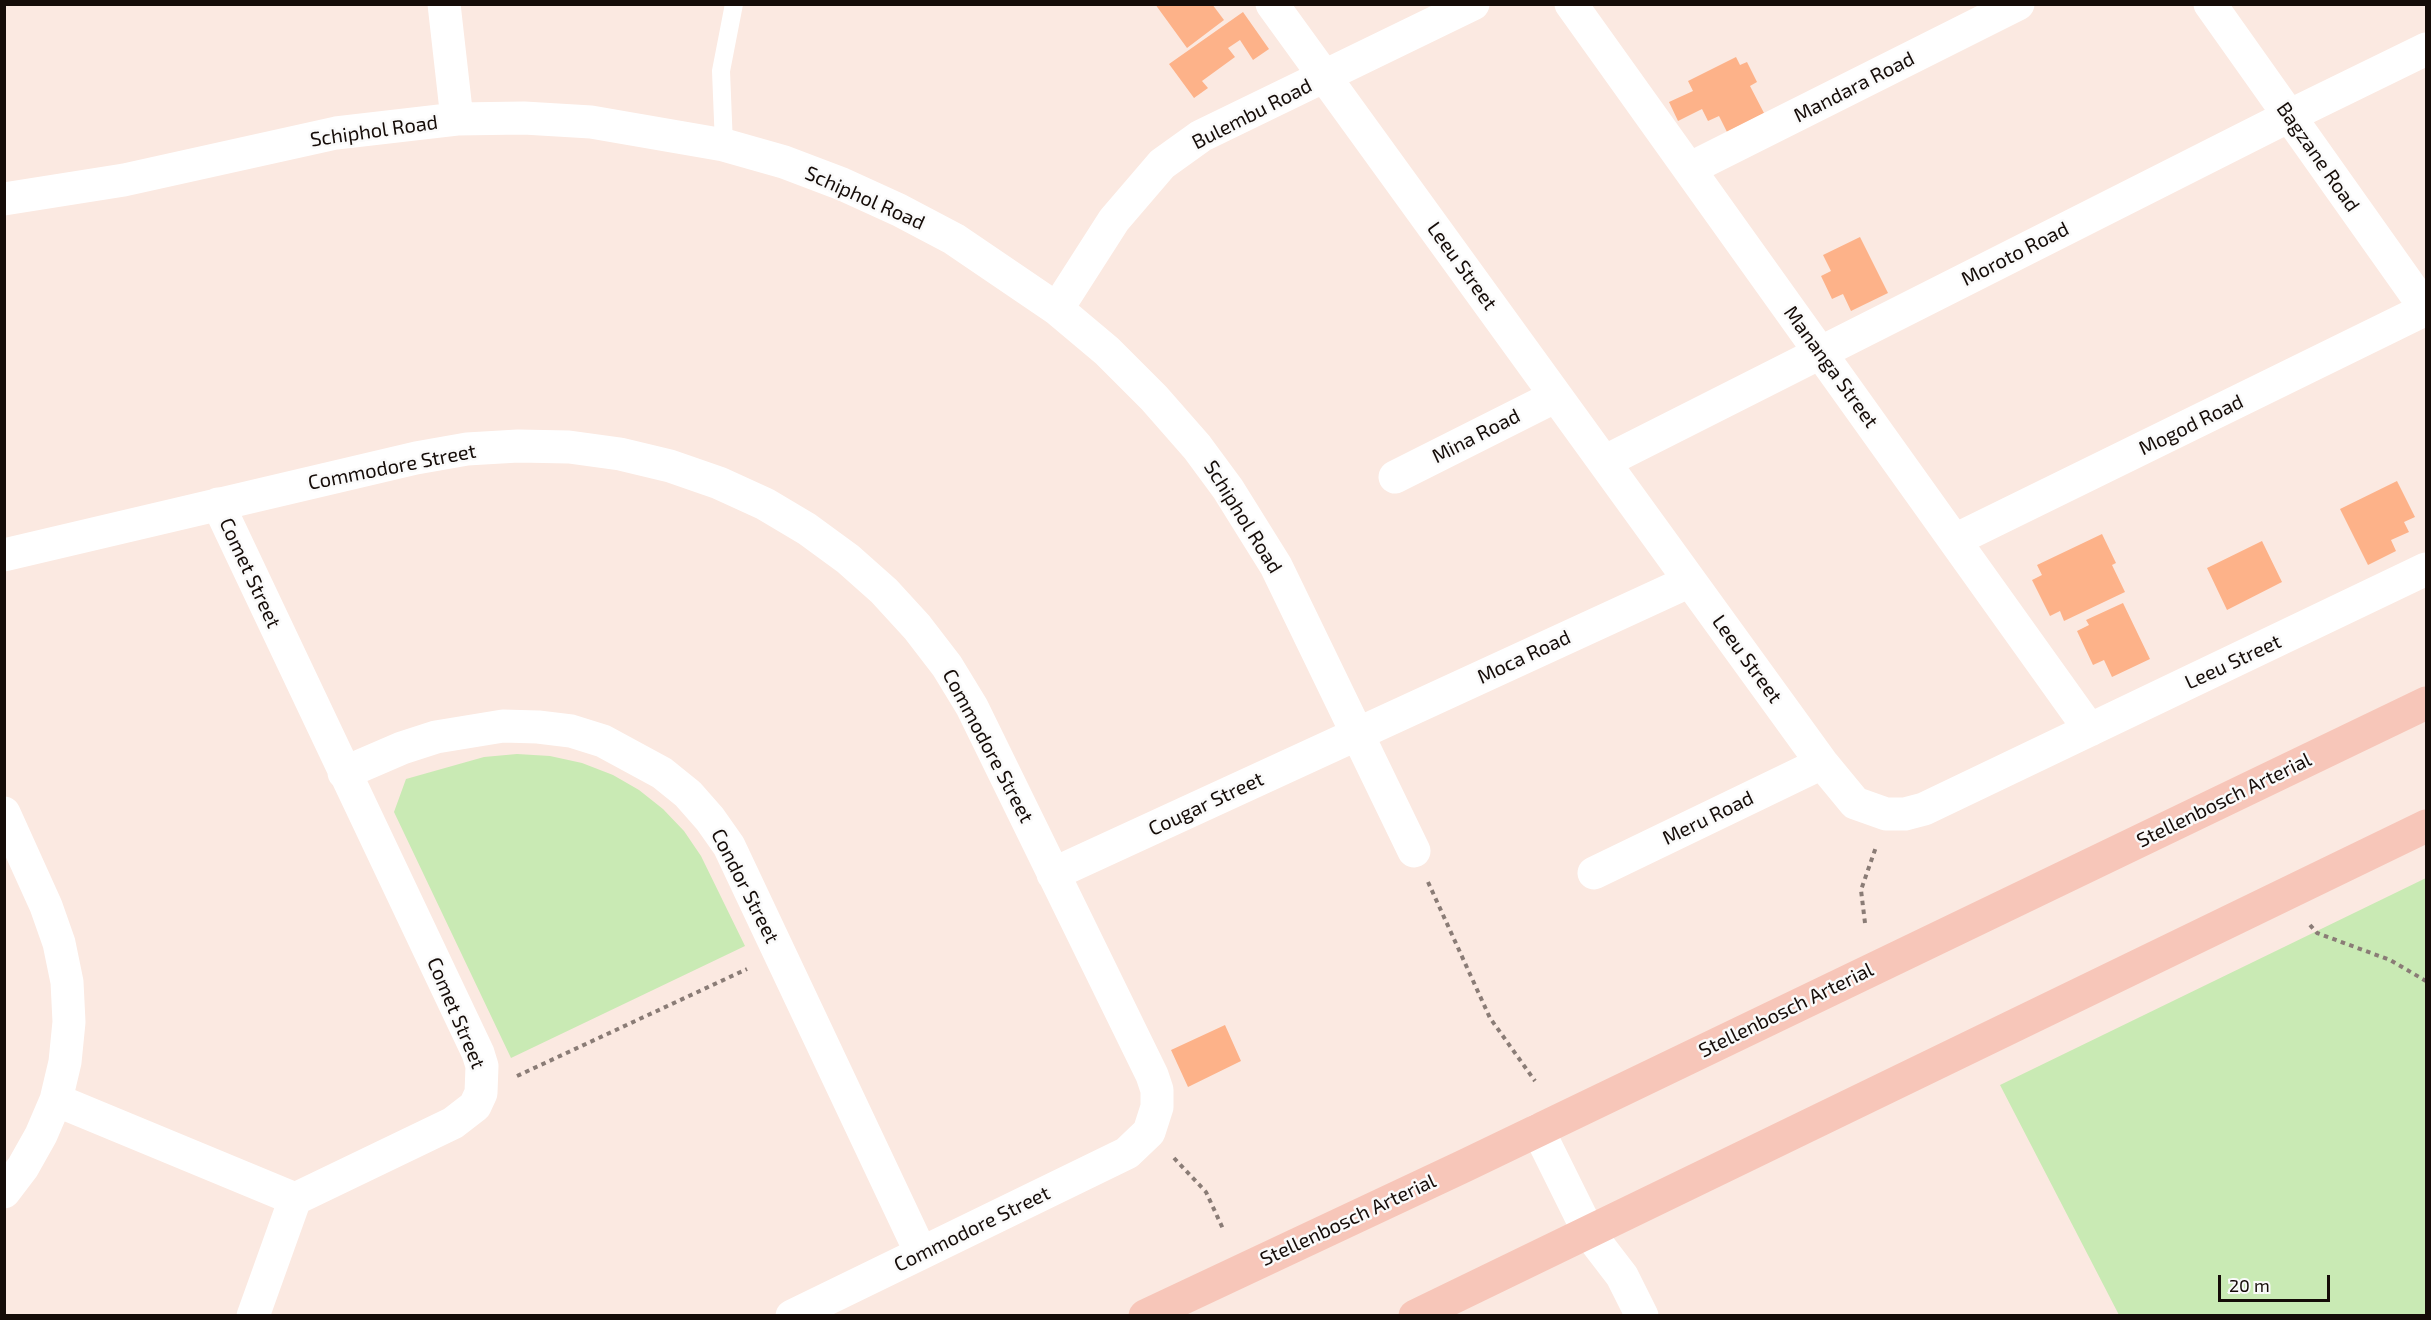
<!DOCTYPE html>
<style>
body{margin:0}
#map{position:relative;width:2431px;height:1320px;overflow:hidden;background:#fbe9e1;font-family:"Exo 2",sans-serif}
canvas{display:block}
.frame{position:absolute;inset:0;border:6px solid #150c08;pointer-events:none}
.scale{position:absolute;left:2218px;top:1275px;width:112px;height:27px;box-sizing:border-box;border:3px solid #150c08;border-top:0;padding-left:8px;font-size:18px;line-height:21px;white-space:nowrap;color:#150c08;-webkit-text-stroke:4px #fafafa;paint-order:stroke}
</style>
<div id="map">
<canvas width="2431" height="1320"></canvas>
<div class="frame"></div>
<div class="scale">20 m</div>
</div>
<script>
const ctx = document.querySelector('canvas').getContext('2d');
ctx.lineJoin = 'round';
function paint(path, color) { ctx.fillStyle = color; ctx.fill(path, 'evenodd'); }
const poly = rows => new Path2D(rows.map(r => 'M' + r).join(''));
function strokePath(path, color, width, dash) { ctx.strokeStyle = color; ctx.lineWidth = width; ctx.lineCap = dash ? 'butt' : 'round'; ctx.setLineDash(dash || []); ctx.stroke(path); }
function write(font, color, halo, rows, align = 'center') {
  ctx.font = font + ' "Exo 2",sans-serif'; ctx.lineWidth = 5; ctx.setLineDash([]); ctx.textBaseline = 'middle'; ctx.strokeStyle = halo; ctx.fillStyle = color; for (const [text, x, y, turn = 0] of rows) {
    ctx.save(); ctx.translate(x, y); ctx.rotate((+turn || 0) * Math.PI / 180); ctx.textAlign = isNaN(turn) ? turn : align; if (halo) ctx.strokeText(text, 0, 0); ctx.fillText(text, 0, 0); ctx.restore();
  }
}
paint(poly([
 [517,754,550,756,582,763,613,775,639,790,663,809,684,831,701,856,745,946,511,1058,394,812,406,779,484,757],
 [2426,878,2426,1315,2119,1315,2000,1085]
]), '#c9eab4');
paint(poly([
 [1155,4,1212,4,1224,20,1187,48],
 [1243,12,1269,49,1253,60,1240,40,1228,48,1235,57,1202,81,1208,88,1194,98,1169,64],
 [1736,57,1740,65,1747,62,1757,82,1750,86,1764,113,1727,132,1719,116,1708,121,1702,109,1678,121,1669,102,1693,91,1688,81],
 [1860,237,1888,293,1851,311,1843,294,1832,299,1821,276,1831,271,1823,255],
 [2397,481,2415,517,2404,522,2409,532,2391,540,2396,551,2368,565,2340,509],
 [2102,534,2116,563,2112,565,2125,592,2064,621,2060,611,2050,616,2032,580,2042,575,2037,565],
 [2262,541,2282,582,2227,610,2207,568],
 [2123,603,2150,659,2112,677,2104,660,2093,665,2077,631,2089,625,2086,620],
 [1225,1025,1241,1061,1188,1087,1171,1050]
]), '#fdb289');
strokePath(poly([
 [1428,882,1490,1018,1535,1081],
 [1865,923,1861,890,1876,847],
 [2310,925,2317,933,2390,960,2426,981],
 [517,1076,747,969],
 [1174,1158,1206,1192,1224,1231]
]), '#8a7c76', 4, [4.5, 4.5]);
strokePath(poly([
 [724,145,721,71,734,4]
]), '#fff', 18);
strokePath(poly([
 [444,4,457,119],
 [1272,4,1822,763,1855,803,1886,814,1905,814,1924,809,2426,569],
 [1571,4,2090,730],
 [1689,169,2018,4],
 [4,199,124,180,336,133,457,119,524,118,591,122,724,145,784,162,842,184,899,210,954,239,1057,309,1107,351,1154,398,1197,447,1228,489,1276,566,1414,851],
 [1057,309,1114,220,1162,164,1201,136,1473,4],
 [1604,462,2289,116,2426,49],
 [1395,477,1556,396],
 [1955,540,2426,309,2210,4],
 [4,555,416,458,467,449,518,446,569,447,620,454,670,466,719,483,765,504,807,529,848,559,884,591,917,627,947,666,972,707,1152,1075,1157,1090,1157,1107,1149,1132,1127,1153,792,1316],
 [344,773,402,748,436,737,503,726,538,727,571,731,603,741,662,773,688,794,710,819,729,846,921,1253],
 [4,813,46,906,59,943,67,982,69,1022,65,1062,56,1100,41,1135,23,1167,4,1192],
 [1594,873,1822,763],
 [1053,874,1690,581],
 [56,1100,295,1199,453,1123,475,1106,481,1093,482,1066,478,1053,218,504],
 [1538,1130,1589,1233,1622,1276,1642,1316],
 [253,1316,295,1199]
]), '#fff', 33);
strokePath(poly([
 [1145,1316,1464,1166,2426,703],
 [1415,1316,2426,826]
]), '#f7c6b9', 33);
write('20px', '#150c08', '#fafafa', [
 ["Mandara Road",1854,87,-27],
 ["Bulembu Road",1252,114,-27],
 ["Schiphol Road",374,131,-8],
 ["Bagzane Road",2318,157,55],
 ["Schiphol Road",865,198,24],
 ["Moroto Road",2015,254,-27],
 ["Leeu Street",1462,266,54],
 ["Mananga Street",1831,367,54],
 ["Mogod Road",2191,425,-26],
 ["Mina Road",1476,436,-27],
 ["Commodore Street",392,467,-11],
 ["Schiphol Road",1243,517,58],
 ["Comet Street",250,573,65],
 ["Moca Road",1524,657,-25],
 ["Leeu Street",1747,659,54],
 ["Leeu Street",2233,662,-25],
 ["Commodore Street",988,746,62],
 ["Stellenbosch Arterial",2224,800,-26],
 ["Cougar Street",1206,804,-25],
 ["Meru Road",1708,818,-26],
 ["Condor Street",745,886,63],
 ["Stellenbosch Arterial",1786,1010,-26],
 ["Comet Street",456,1013,67],
 ["Stellenbosch Arterial",1348,1220,-25],
 ["Commodore Street",972,1229,-26]
]);
</script>
